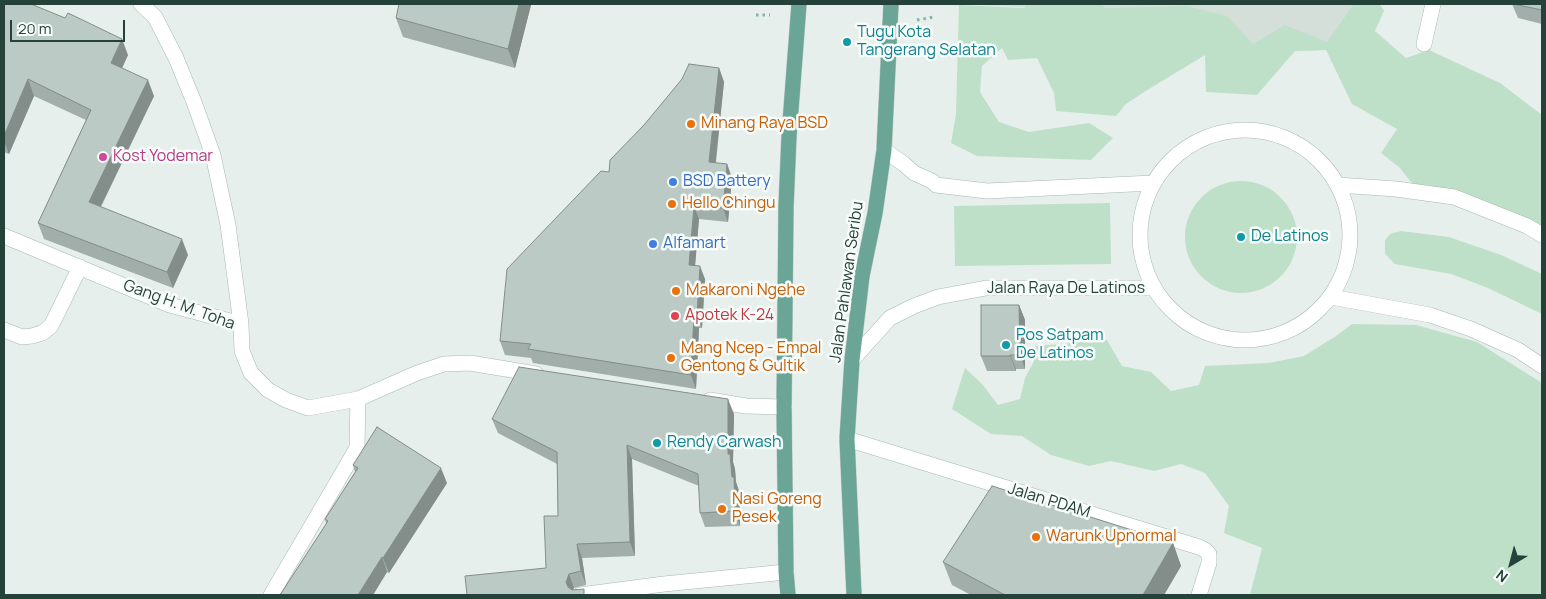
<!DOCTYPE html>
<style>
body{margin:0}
#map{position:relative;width:1546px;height:599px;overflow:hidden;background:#e6efeb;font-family:Manrope,sans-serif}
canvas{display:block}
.frame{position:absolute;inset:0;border:5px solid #24423a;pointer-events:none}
.north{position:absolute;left:1486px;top:539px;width:50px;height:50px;-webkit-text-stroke:4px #f7fbf9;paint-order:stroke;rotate:217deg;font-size:14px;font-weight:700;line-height:20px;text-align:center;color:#24423a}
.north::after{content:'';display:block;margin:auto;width:18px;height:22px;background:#24423a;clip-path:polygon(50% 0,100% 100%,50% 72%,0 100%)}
.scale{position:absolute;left:10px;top:20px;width:115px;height:22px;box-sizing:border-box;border:2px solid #24423a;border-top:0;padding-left:6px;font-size:15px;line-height:18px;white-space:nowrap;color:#24423a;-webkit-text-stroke:4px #f7fbf9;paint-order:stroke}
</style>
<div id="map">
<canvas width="1546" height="599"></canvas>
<div class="frame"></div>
<div class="north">N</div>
<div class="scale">20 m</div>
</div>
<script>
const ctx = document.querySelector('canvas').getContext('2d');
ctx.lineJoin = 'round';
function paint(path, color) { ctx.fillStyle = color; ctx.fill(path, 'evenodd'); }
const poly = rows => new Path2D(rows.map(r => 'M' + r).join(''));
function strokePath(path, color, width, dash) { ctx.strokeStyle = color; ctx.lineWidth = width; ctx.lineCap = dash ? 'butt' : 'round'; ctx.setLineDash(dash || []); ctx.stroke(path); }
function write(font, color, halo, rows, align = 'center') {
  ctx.font = font + ' Manrope,sans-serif'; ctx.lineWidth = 5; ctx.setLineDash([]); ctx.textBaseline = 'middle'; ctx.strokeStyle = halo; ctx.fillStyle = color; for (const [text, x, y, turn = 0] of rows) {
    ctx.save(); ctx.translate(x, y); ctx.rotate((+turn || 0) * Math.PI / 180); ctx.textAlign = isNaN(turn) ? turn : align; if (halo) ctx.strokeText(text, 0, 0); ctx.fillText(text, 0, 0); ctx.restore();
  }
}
paint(poly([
 [959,4,1376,4,1326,50,1206,55,1209,17]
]), '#d4dfda');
paint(poly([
 [1027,4,1100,4,1106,8,1187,6,1227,16,1253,44,1285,25,1327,42,1354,4,1380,4,1384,11,1375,31,1406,58,1429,50,1500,83,1542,115,1542,228,1470,195,1419,189,1411,182,1399,167,1381,153,1397,129,1352,104,1326,50,1295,51,1257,95,1206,92,1205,55,1144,92,1126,104,1116,116,1056,111,1054,93,1037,58,1008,60,1002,48,982,66,980,92,999,122,1029,132,1089,123,1113,138,1091,160,977,156,951,143,956,114,959,5,1024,8],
 '1185 237a56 56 0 1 1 112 0a56 56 0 1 1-112 0Z',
 [1110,203,1111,264,955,266,954,206],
 [1401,231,1449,237,1501,255,1542,274,1542,314,1488,288,1451,274,1395,264,1385,254,1385,240,1390,234],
 [1352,324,1416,325,1477,342,1542,383,1542,595,1250,595,1262,548,1224,533,1229,506,1205,473,1181,464,1154,471,1111,461,1089,466,1051,455,1022,436,991,434,952,409,965,368,983,385,998,405,1020,399,1025,378,1034,361,1036,346,1107,340,1122,366,1151,372,1171,391,1199,385,1205,366,1269,363,1304,356,1336,336]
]), '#bfe0c8');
const lane = poly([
 [4,330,22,337,32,336,42,333,51,326,80,267],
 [580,595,664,584,786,572]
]);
const street = poly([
 [141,4,155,17,176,58,194,102,213,155,228,225,241,324],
 [1424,44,1433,4],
 '1140 235a105 105 0 1 1 210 0a105 105 0 1 1-210 0Z',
 [884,150,904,164,914,173,932,181,936,185,987,191,1153,183],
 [1338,185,1396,189,1454,197,1527,226,1542,235],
 [4,236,170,305,241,324,242,351,251,373,268,390,286,400,308,408,358,399,417,373,444,364,470,363,536,374],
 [1331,297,1430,315,1471,329,1518,350,1542,366],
 [852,360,890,318,914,306,938,297,986,288,1154,288],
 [710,400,746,406,784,407],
 [847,439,1199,547,1205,550,1209,554,1209,563,1199,595],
 [271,595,357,448,358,399]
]);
const primary = poly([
 [788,595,786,572,784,407,786,207,789,136,799,4],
 [854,595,847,439,852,360,862,276,875,213,884,150,891,4]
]);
strokePath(lane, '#a8b8b2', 16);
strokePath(street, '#a8b8b2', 16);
strokePath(primary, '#c2cac8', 16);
strokePath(poly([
 [756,15,770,15],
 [917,20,934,17]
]), '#86b3a5', 3, [2.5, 4]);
strokePath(lane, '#fff', 15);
strokePath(street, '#fff', 15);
strokePath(primary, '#6aa596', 15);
paint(poly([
 [4,4,128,55,122,68,154,96,101,207,188,255,173,288,44,239,38,223,86,120,34,96,9,154,4,152],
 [399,4,531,4,531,5,515,68,403,37,396,18],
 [1512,4,1542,4,1542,24,1518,18],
 [719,68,724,82,716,163,727,164,732,178,728,222,699,219,695,265,705,279,702,328,699,328,696,389,533,363,531,358,505,355,500,341,609,172],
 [1019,305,1025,320,1025,369,1016,369,1016,371,987,371,981,356],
 [734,414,733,462,735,469,736,482,739,491,740,526,705,527,700,513,699,486,632,459,635,556,582,558,586,585,574,588,573,589,467,595,546,568,558,516,557,464,498,433,492,419],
 [353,465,447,483,389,573,387,572,373,595,280,595,326,524,325,519,355,472],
 [1173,543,1181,566,1164,595,971,595,952,585,943,562]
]), '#a1aea9');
paint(poly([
 [519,4,531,4,531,5,515,68,508,49],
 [122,39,128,55,117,79,111,63],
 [719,68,724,82,714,176,709,162],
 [28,79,34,96,9,154,4,141,4,136],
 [148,80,154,96,95,218,89,202],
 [727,164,732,178,728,222,723,208],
 [694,206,699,219,694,279,689,265],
 [182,239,188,255,173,288,167,272],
 [700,266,705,279,702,328,697,314],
 [1019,305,1025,320,1025,369,1020,355],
 [694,314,699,328,696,389,691,375],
 [1010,355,1016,369,1016,371,1010,356],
 [728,399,734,414,733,462,735,469,736,482,739,491,740,526,735,511,732,477,728,454],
 [627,445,632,459,635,556,630,542],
 [441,468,447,483,389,573,383,558],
 [1173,543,1181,566,1164,595,1143,595],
 [577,544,582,558,586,585,581,571],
 [382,557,387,572,373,595,358,595],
 [569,574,574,588,571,595,566,582]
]), '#838d89');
const building = poly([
 [4,4,31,4,65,18,68,13,122,39,111,63,148,80,89,202,182,239,167,272,38,223,91,110,28,79,4,136,4,4],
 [399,4,519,4,508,49,396,18,399,4],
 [1513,4,1542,4,1542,10,1513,4],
 [689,64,719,68,709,162,727,164,723,208,694,206,689,265,700,266,697,314,694,314,691,375,528,349,531,344,500,341,507,269,601,171,609,172,610,160,644,125,682,79,689,64],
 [981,305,1019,305,1020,355,1010,355,1010,356,981,356,981,305],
 [519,367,728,399,728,454,730,454,732,477,734,477,735,511,700,513,698,474,627,445,630,542,577,544,581,571,569,574,566,582,568,587,572,590,584,589,584,595,467,595,465,576,546,568,544,516,558,516,557,452,492,419,519,367],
 [377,427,441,468,383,558,382,557,358,595,280,595,328,521,325,519,358,468,353,465,377,427],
 [992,486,1173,543,1143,595,1005,595,943,562,992,486]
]);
paint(building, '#bbcac4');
strokePath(building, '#838d89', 1);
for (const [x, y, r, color] of [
 [847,42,5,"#0f9aa8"],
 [691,124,5,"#e8710a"],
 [103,157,5,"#d1479c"],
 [673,182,5,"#3f7fe0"],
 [672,204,5,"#e8710a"],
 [1241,237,5,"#0f9aa8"],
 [653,244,5,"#3f7fe0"],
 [676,291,5,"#e8710a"],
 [675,316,5,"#e0444e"],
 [1006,345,5,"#0f9aa8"],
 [671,358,5,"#e8710a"],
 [657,443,5,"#0f9aa8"],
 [722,509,5,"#e8710a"],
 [1036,537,5,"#e8710a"]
]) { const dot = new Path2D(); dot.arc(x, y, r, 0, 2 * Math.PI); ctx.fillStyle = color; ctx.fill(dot); strokePath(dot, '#f7fbf9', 2); }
write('16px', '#0d838f', '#f7fbf9', [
 ["Tugu Kota",857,33],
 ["Tangerang Selatan",857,51],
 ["De Latinos",1251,237],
 ["Pos Satpam",1016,336],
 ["De Latinos",1016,354],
 ["Rendy Carwash",667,443]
], 'left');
write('16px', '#c56008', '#f7fbf9', [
 ["Minang Raya BSD",701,124],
 ["Hello Chingu",682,204],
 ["Makaroni Ngehe",686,291],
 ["Mang Ncep - Empal",681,349],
 ["Gentong & Gultik",681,367],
 ["Nasi Goreng",732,500],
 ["Pesek",732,518],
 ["Warunk Upnormal",1046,537]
], 'left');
write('16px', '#b23c85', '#f7fbf9', [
 ["Kost Yodemar",113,157]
], 'left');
write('16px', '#366cbe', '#f7fbf9', [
 ["BSD Battery",683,182],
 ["Alfamart",663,244]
], 'left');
write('16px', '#24423a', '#f7fbf9', [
 ["Jalan Pahlawan Seribu",847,282,-82],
 ["Jalan Raya De Latinos",1066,289],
 ["Gang H. M. Toha",179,305,20],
 ["Jalan PDAM",1049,501,17]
]);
write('16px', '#be3a42', '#f7fbf9', [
 ["Apotek K-24",685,316]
], 'left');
</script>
